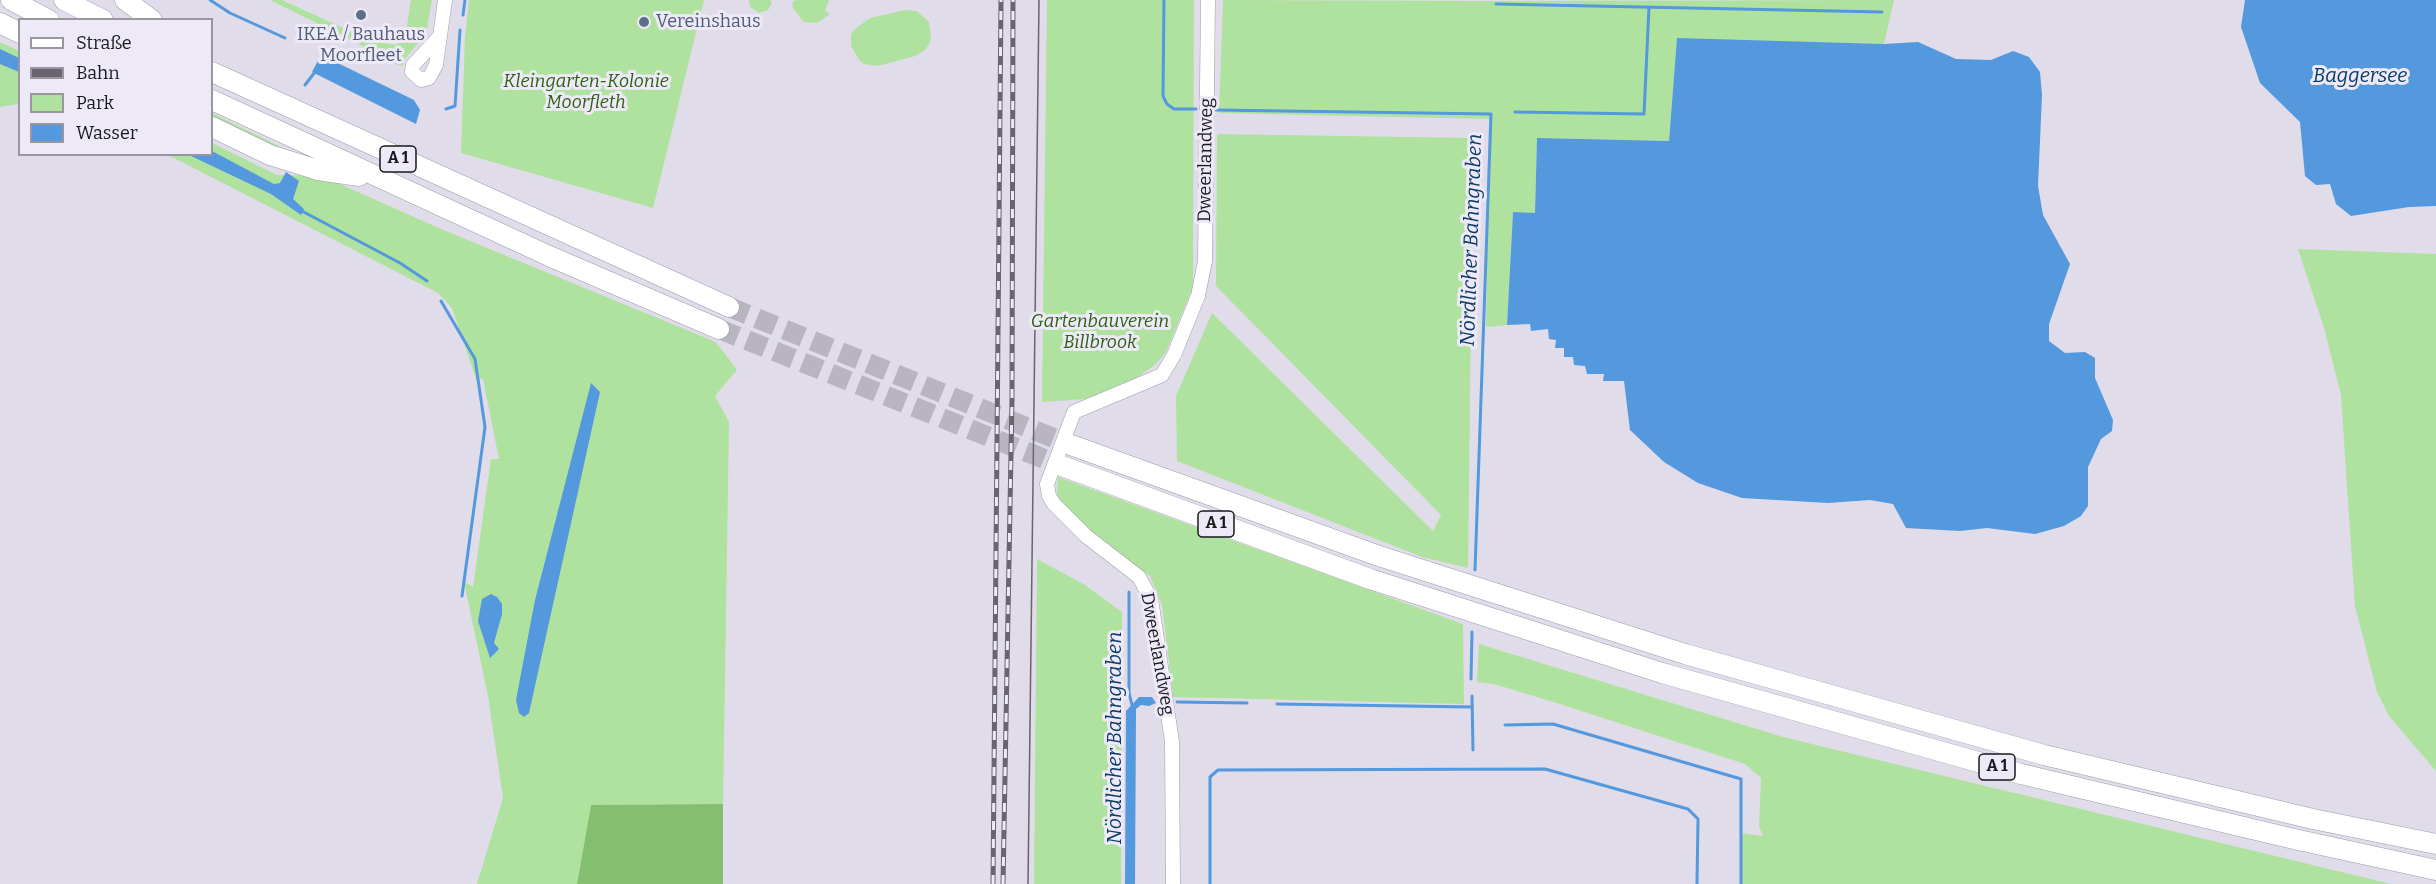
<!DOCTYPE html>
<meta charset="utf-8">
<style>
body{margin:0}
#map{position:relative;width:2436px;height:884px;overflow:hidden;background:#e0dcea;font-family:Bitter,serif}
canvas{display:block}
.legend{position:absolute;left:18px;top:18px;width:195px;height:138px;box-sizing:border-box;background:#eee9f7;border:2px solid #9996a0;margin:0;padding:8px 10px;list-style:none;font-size:18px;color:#1a191e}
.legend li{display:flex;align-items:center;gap:12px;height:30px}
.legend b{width:30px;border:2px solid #9996a0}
</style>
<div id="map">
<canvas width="2436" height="884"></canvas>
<ul class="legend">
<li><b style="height:8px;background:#fff"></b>Straße</li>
<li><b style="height:8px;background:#68656e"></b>Bahn</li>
<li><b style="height:16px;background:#b0e29f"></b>Park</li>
<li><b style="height:16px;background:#5498dd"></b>Wasser</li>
</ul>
</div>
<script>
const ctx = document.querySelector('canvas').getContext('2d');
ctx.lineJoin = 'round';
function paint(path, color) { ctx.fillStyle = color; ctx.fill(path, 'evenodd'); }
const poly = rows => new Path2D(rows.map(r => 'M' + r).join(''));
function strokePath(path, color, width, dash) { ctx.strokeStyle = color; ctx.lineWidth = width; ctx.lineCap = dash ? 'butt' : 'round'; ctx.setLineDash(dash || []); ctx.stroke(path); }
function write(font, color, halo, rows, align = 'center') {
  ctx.font = font + ' Bitter,serif'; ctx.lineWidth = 6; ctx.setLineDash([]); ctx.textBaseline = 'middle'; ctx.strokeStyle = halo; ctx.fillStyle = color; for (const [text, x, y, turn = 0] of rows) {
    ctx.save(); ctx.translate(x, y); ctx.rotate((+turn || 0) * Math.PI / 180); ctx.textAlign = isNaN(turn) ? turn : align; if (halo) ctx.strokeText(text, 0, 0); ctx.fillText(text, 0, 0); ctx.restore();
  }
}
paint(poly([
 [270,0,282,0,354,33,353,38,397,45,398,38,405,39,411,0,432,0,426,34,407,56,402,66,378,58,361,45],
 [469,0,704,0,653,208,461,153,465,37],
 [749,0,770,0,772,3,768,10,759,13,750,7],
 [796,0,829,0,825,11,830,14,817,23,804,22,793,8,792,3],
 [1047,0,1194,0,1193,287,1166,352,1156,364,1135,379,1085,399,1042,402],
 [1223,0,1489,1,1894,0,1884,44,1677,39,1669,141,1537,138,1535,213,1513,212,1507,325,1486,327,1489,119,1219,113],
 [905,10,917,11,929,22,931,40,925,50,915,56,878,66,864,64,859,60,851,46,851,34,855,29,870,18],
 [0,42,19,51,19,104,0,107],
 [212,113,303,158,212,122],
 [1217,134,1473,138,1468,568,1422,557,1177,461,1176,396,1212,313,1433,531,1441,515,1216,286],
 [212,143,277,175,322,176,441,229,716,342,737,370,715,396,729,422,723,804,591,805,577,884,477,884,503,798,488,696,464,582,473,587,491,459,499,459,483,379,476,379,452,308,438,293,168,155,212,154],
 [2298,249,2436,254,2436,771,2389,716,2377,692,2355,606,2341,395,2324,328],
 [1058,477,1463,624,1464,704,1173,697,1162,605,1150,576,1085,530,1057,496],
 [1037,559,1085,585,1122,612,1121,884,1034,884],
 [1479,644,1783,737,2391,884,1742,884,1742,833,1763,836,1759,826,1761,778,1745,764,1563,705,1494,684,1477,682]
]), '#b0e29f');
paint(poly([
 [723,804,723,884,577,884,591,805]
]), '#84be6f');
paint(poly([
 [2245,0,2436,0,2436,206,2409,207,2351,216,2336,204,2330,184,2316,185,2305,176,2300,122,2260,83,2241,27],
 [1677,38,1884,44,1918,42,1956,59,1991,60,2013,51,2029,57,2040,72,2042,95,2038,186,2043,215,2070,264,2049,324,2049,341,2065,353,2085,352,2095,358,2095,378,2113,420,2112,431,2101,439,2088,467,2088,506,2081,516,2064,526,2035,534,1987,528,1960,531,1906,528,1893,504,1870,500,1828,503,1742,498,1698,483,1664,462,1630,430,1624,381,1603,381,1604,374,1587,374,1585,366,1574,365,1573,357,1564,357,1564,348,1555,348,1556,340,1549,339,1548,329,1531,331,1530,324,1507,325,1513,212,1535,213,1537,138,1669,141],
 [0,49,19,58,19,72,0,64],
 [321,55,414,100,420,110,416,124,312,72],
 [212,151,274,184,280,183,286,172,299,181,293,199,304,209,301,215,271,194,189,155,212,154],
 [591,383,600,392,529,713,524,717,519,713,516,700,535,600],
 [491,594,497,597,502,604,502,614,494,643,499,649,490,658,478,621,482,599],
 [1139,697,1152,697,1156,703,1149,706,1141,705,1136,709,1135,884,1125,884,1126,711]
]), '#5498dd');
strokePath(poly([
 [210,0,230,13,285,38],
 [1164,0,1163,96,1167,104,1174,109,1196,109],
 [1496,4,1882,12],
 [463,15,465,0],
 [305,85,315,72],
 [446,109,455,106,460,30],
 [1216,110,1491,114,1475,570],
 [1515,112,1644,114,1649,7],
 [300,210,400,263,427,281],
 [441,301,475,359,485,427,462,596],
 [1129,592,1129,693,1132,705],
 [1471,679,1472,632],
 [1472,696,1473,750],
 [1177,702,1247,703],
 [1277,704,1471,707],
 [1505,725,1553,724,1741,779,1741,884],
 [1210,884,1210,777,1218,770,1545,769,1688,809,1698,819,1697,884]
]), '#5498dd', 3);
strokePath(poly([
 [729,307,1071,445],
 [719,329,1062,466]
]), '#b8b5c1', 20, [20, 10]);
const minor = poly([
 [440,36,413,65,412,72,421,80,429,78,436,65,445,0],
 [1173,884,1172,742,1151,599,1139,577,1086,536,1054,504,1049,496,1047,484,1074,412,1162,375,1174,355,1198,296,1205,261,1208,0]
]);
const highway = poly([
 [11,0,49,20],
 [64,0,103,20],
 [125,0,152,20],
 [0,23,20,33],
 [212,72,729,307],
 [212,100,549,256,719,329],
 [212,127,270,155,318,170,359,176],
 [1071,445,1379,556,1685,654,2044,755,2313,819,2436,844],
 [1062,466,1370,579,1662,673,2021,774,2294,839,2436,870]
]);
strokePath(minor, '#9f9aa8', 15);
strokePath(highway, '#9f9aa8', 21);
strokePath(minor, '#fff', 14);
strokePath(highway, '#fff', 20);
strokePath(poly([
 [1028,884,1039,0]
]), '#68656e', 1.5);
const rail = poly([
 [993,884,1001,0],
 [1003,884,1012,399,1013,0]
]);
strokePath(rail, '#68656e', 5);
strokePath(rail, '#eee9f7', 3, [9]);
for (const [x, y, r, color] of [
 [361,15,6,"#5c6f8a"],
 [644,22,6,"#5c6f8a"]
]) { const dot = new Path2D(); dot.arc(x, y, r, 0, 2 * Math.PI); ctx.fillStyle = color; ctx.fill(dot); strokePath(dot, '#eee9f7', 2); }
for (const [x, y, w] of [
 [398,159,36],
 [1216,524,36],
 [1997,767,36]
]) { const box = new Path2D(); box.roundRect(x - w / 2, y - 13, w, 26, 4.5); ctx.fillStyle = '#eee9f7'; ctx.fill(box); strokePath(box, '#1a191e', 1.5); }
write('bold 16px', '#1a191e', null, [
 ["A 1",398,159],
 ["A 1",1216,524],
 ["A 1",1997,767]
]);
write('18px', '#4e5e75', '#eee9f7', [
 ["Vereinshaus",656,22],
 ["IKEA / Bauhaus",361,35,"center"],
 ["Moorfleet",361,56,"center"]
], 'left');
write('italic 18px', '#2c6111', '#eee9f7', [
 ["Kleingarten-Kolonie",586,82],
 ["Moorfleth",586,103],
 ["Gartenbauverein",1100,322],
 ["Billbrook",1100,343]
]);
write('18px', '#1a191e', '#eee9f7', [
 ["Dweerlandweg",1206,160,-89],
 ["Dweerlandweg",1157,654,80]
]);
write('italic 20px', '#0a3c69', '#eee9f7', [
 ["Baggersee",2360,76],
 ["Nördlicher Bahngraben",1472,240,-88],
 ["Nördlicher Bahngraben",1115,738,-90]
]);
</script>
